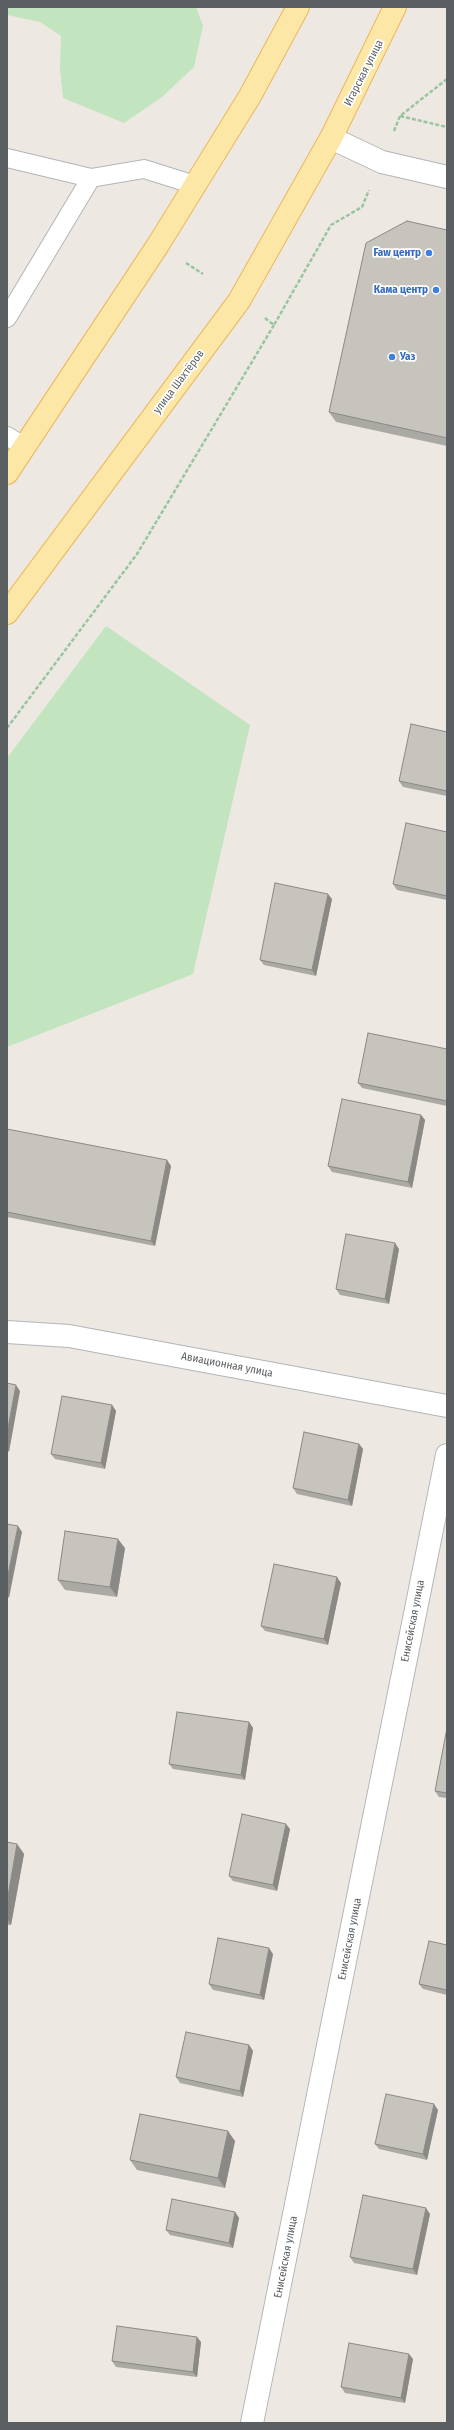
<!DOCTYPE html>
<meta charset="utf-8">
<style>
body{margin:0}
#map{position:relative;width:454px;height:2430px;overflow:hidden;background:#ede9e2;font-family:"Fira Sans Condensed",sans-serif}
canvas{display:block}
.frame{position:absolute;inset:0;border:8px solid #5a5f62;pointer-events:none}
</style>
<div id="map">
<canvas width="454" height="2430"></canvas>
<div class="frame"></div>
</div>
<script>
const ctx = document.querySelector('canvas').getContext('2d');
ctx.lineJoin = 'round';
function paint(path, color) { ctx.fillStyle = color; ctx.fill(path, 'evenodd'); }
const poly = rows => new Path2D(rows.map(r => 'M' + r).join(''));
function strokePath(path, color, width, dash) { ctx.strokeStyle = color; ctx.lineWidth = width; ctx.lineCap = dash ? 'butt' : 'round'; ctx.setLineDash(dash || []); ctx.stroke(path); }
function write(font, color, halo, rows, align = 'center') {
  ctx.font = font + ' "Fira Sans Condensed",sans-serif'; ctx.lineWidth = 3.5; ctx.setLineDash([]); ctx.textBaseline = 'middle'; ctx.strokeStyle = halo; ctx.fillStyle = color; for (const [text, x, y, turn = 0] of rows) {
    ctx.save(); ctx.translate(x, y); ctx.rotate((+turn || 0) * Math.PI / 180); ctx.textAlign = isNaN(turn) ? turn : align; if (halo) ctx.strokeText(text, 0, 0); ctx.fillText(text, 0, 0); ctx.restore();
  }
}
paint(poly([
 [7,7,196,7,203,26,194,67,162,97,124,123,63,98,60,68,61,36,40,22,7,15],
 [106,626,250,725,193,974,7,1047,7,758]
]), '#c2e4be');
const lane = poly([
 [7,158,91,178],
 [7,318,91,178,144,169,195,185],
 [7,436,25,447]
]);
const street = poly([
 [331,138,382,162,447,177],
 [7,1332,69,1336,447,1406],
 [252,2423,447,1455]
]);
const primary = poly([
 [7,473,158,245,250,96,298,7],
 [7,613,239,301,331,138,395,7]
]);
strokePath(lane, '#b2b5b9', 20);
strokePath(street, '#b2b5b9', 24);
strokePath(primary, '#edb65a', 24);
strokePath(poly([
 [447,79,400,116,447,127],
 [394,131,400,116],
 [186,263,203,274],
 [265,318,274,325,331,225,362,207,369,190],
 [7,728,137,554,274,325]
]), '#98c5a0', 2.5, [4, 2]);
strokePath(lane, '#fff', 18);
strokePath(street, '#fff', 22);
strokePath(primary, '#fde7a7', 22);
paint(poly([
 [447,230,447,446,336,422,329,412],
 [447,732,447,796,403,787,399,781],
 [447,832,447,900,397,890,393,884],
 [332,899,316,976,264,965,260,960],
 [447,1049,447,1106,362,1088,358,1083],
 [421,1115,425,1120,412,1188,332,1172,328,1166],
 [7,1129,171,1166,155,1246,7,1217],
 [399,1249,389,1304,340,1295,336,1289],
 [112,1405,116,1411,105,1469,55,1459,51,1454],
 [359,1444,363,1449,352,1506,297,1494,293,1488],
 [125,1548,117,1597,65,1590,58,1580],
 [341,1583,328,1645,265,1631,261,1626],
 [249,1722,253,1728,245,1780,173,1769,169,1764],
 [447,1728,447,1798,439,1797,435,1791],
 [290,1829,277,1891,233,1881,229,1876],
 [7,1842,17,1844,24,1854,11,1925,7,1925],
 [447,1945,447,1995,423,1989,419,1984],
 [273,1954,264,2000,213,1990,209,1984],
 [249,2045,253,2051,243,2097,180,2083,176,2077],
 [438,2110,427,2160,379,2149,375,2144],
 [235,2141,225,2188,137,2170,130,2160],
 [235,2212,239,2218,233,2248,170,2235,166,2230],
 [430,2214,417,2275,354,2263,350,2257],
 [201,2342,197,2377,116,2367,112,2361],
 [413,2359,405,2403,345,2393,341,2387]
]), '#aba9a3');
paint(poly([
 [328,894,332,899,316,976,312,970],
 [421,1115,425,1120,412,1188,408,1182],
 [167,1160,171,1166,155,1246,151,1241],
 [395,1243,399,1249,389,1304,385,1299],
 [16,1385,20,1391,9,1452,7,1450,7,1433],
 [112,1405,116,1411,105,1469,101,1463],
 [359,1444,363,1449,352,1506,348,1500],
 [18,1526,22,1532,9,1598,7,1595,7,1580],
 [118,1539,125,1548,117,1597,110,1587],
 [337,1577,341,1583,328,1645,324,1639],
 [249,1722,253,1728,245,1780,241,1775],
 [286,1824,290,1829,277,1891,273,1885],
 [17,1844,24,1854,11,1925,7,1919,7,1902],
 [269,1948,273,1954,264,2000,260,1995],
 [249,2045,253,2051,243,2097,240,2091],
 [434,2104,438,2110,427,2160,423,2154],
 [228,2131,235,2141,225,2188,218,2178],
 [426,2208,430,2214,417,2275,413,2269],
 [235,2212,239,2218,233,2248,229,2243],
 [197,2337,201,2342,197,2377,193,2372],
 [409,2354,413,2359,405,2403,401,2398]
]), '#8b8985');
const building = poly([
 [407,221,447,230,447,438,329,412,366,243,407,221],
 [411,724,447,732,447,791,399,781,411,724],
 [406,823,447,832,447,896,393,884,406,823],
 [275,883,328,894,312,970,260,960,275,883],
 [368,1033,447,1049,447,1101,358,1083,368,1033],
 [342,1099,421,1115,408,1182,328,1166,342,1099],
 [7,1129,167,1160,151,1241,7,1212,7,1129],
 [346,1234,395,1243,385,1299,336,1289,346,1234],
 [7,1383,16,1385,7,1433,7,1383],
 [62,1396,112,1405,101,1463,51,1454,62,1396],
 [304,1432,359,1444,348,1500,293,1488,304,1432],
 [7,1524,18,1526,7,1580,7,1524],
 [65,1531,118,1539,110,1587,58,1580,65,1531],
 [274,1564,337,1577,324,1639,261,1626,274,1564],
 [177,1712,249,1722,241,1775,169,1764,177,1712],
 [447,1728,447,1793,435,1791,447,1728],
 [242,1814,286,1824,273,1885,229,1876,242,1814],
 [7,1842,17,1844,7,1902,7,1842],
 [218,1938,269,1948,260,1995,209,1984,218,1938],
 [429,1941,447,1945,447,1990,419,1984,429,1941],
 [186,2032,249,2045,240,2091,176,2077,186,2032],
 [386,2094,434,2104,423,2154,375,2144,386,2094],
 [140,2114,228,2131,218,2178,130,2160,140,2114],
 [363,2195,426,2208,413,2269,350,2257,363,2195],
 [172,2199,235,2212,229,2243,166,2230,172,2199],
 [117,2326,197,2337,193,2372,112,2361,117,2326],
 [349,2343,409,2354,401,2398,341,2387,349,2343]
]);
paint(building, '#c7c4be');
strokePath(building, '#8b8985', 1);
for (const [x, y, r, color] of [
 [429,253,4,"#3f7fe0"],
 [436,290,4,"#3f7fe0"],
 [392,357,4,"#3f7fe0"]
]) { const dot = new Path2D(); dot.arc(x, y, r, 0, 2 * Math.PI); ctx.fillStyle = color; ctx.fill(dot); strokePath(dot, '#fff', 1.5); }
write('11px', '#5a5f62', '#fff', [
 ["Игарская улица",364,73,-63],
 ["улица Шахтёров",179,382,-53],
 ["Авиационная улица",227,1365,11],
 ["Енисейская улица",413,1621,-79],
 ["Енисейская улица",350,1939,-79],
 ["Енисейская улица",286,2257,-79]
]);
write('bold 11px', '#366cbe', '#fff', [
 ["Faw центр",421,253],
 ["Кама центр",428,290],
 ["Уаз",400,357,"left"]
], 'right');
</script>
